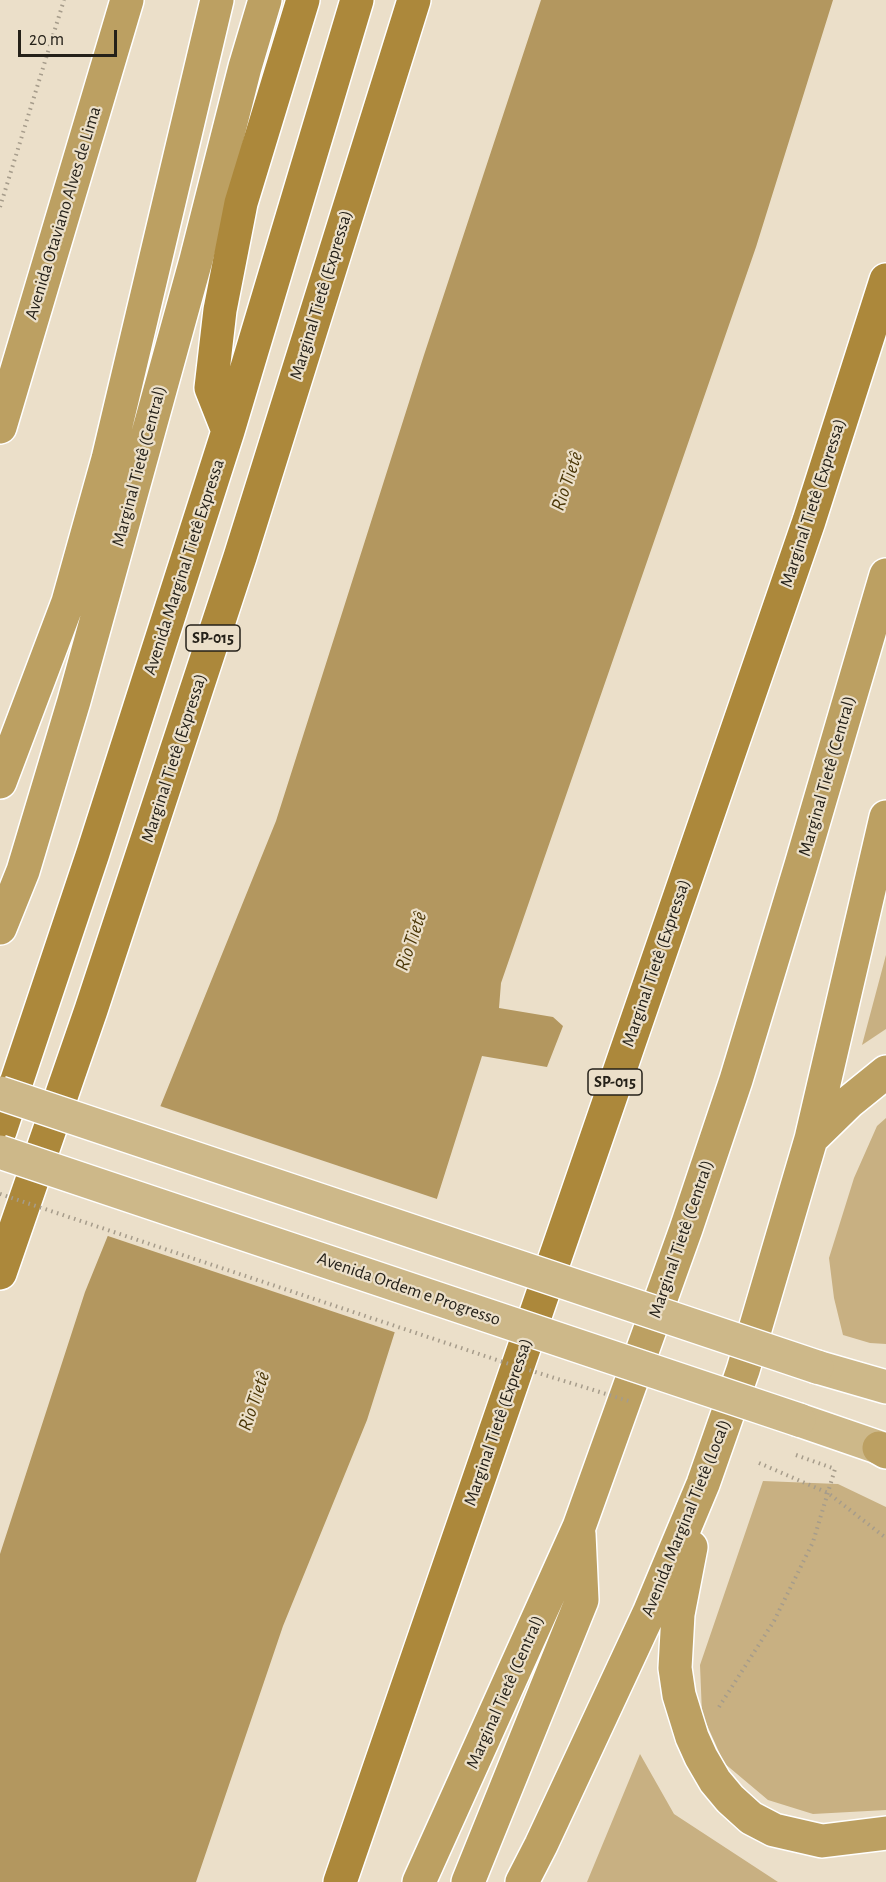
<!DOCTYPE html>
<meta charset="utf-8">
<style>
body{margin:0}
#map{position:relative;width:886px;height:1882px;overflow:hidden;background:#ebdfc9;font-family:"Alegreya Sans",sans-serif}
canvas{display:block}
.scale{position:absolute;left:18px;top:30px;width:99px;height:27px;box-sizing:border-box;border:3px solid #252119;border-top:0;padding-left:8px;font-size:18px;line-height:21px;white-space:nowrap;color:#252119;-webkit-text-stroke:4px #ebdfc9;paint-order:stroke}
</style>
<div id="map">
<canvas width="886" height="1882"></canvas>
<div class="scale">20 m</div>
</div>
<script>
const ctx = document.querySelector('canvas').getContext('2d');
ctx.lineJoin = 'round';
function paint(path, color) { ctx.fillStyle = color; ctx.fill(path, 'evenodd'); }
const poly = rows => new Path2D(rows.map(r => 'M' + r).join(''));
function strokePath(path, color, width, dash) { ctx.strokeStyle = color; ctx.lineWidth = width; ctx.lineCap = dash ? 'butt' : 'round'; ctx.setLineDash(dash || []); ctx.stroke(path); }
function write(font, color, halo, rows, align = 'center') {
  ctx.font = font + ' "Alegreya Sans",sans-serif'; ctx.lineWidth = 4.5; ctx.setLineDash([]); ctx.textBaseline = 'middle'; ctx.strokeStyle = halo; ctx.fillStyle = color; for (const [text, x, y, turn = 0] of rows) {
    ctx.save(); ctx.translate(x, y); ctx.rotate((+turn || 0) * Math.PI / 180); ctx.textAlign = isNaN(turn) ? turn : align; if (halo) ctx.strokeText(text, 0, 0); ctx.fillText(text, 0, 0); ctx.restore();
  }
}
paint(poly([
 [886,955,886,1029,862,1045],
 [886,1118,886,1344,870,1343,843,1335,834,1298,829,1258,854,1178,877,1126],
 [763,1481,838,1484,886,1507,886,1810,813,1814,768,1800,724,1763,702,1714,700,1665],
 [640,1754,674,1814,778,1882,587,1882]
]), '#c8b082');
paint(poly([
 [541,0,833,0,756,247,501,983,499,1008,553,1017,563,1026,547,1067,482,1056,367,1420,283,1626,196,1882,0,1882,0,1554,85,1292,276,821,424,355]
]), '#b3975f');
paint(poly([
 [157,1105,440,1200,397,1333,105,1235]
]), '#ebdfc9');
const primary = poly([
 [817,1367,886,1387],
 [799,1420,886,1450]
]);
const trunk = poly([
 [0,427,127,0],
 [0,782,68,602,108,459,217,0],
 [0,928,23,871,74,701,196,260,245,67,265,0],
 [811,1139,849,1102,886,1072],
 [879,1448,886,1452],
 [691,1547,678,1614,675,1668,679,1695,692,1737,701,1757,715,1781,730,1799,751,1818,774,1830,822,1841,886,1833],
 [419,1882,579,1527,686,1229,736,1080,801,865,886,575],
 [468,1882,582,1600,579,1534],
 [522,1882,541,1845,649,1613,703,1484,743,1370,811,1139,886,817]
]);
const motorway = poly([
 [228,431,211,388,220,310,241,203,303,0],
 [0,1131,93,853,228,431,357,0],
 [0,1273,91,1010,240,557,414,0],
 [340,1882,809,521,886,280]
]);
strokePath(primary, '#fff', 36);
strokePath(trunk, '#fff', 36);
strokePath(motorway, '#fff', 36);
strokePath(poly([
 [0,207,64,0],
 [759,1463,828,1493,886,1538],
 [719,1707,774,1621,813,1542,835,1469]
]), '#a69c8b', 4, [1.5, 4.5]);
strokePath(primary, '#cdb889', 33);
strokePath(trunk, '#bca062', 33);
strokePath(motorway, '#ac883b', 33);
const primaryBridge = poly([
 [0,1093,817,1367],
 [0,1152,799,1420]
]);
strokePath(primaryBridge, '#fff', 36, []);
strokePath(poly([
 [0,1194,503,1362,632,1402],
 [796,1455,835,1469]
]), '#a69c8b', 4, [1.5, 4.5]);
strokePath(primaryBridge, '#cdb889', 33);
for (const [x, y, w] of [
 [213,638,54],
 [615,1082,54]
]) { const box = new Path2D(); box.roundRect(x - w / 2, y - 13, w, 26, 4.5); ctx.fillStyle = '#ebdfc9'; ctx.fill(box); strokePath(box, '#252119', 1.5); }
write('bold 16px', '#252119', null, [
 ["SP-015",213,638],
 ["SP-015",615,1082]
]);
write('18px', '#252119', '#ebdfc9', [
 ["Avenida Otaviano Alves de Lima",63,213,-73],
 ["Marginal Tietê (Expressa)",321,295,-73],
 ["Marginal Tietê (Central)",139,466,-75],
 ["Marginal Tietê (Expressa)",813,503,-72],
 ["Avenida Marginal Tietê Expressa",184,567,-72],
 ["Marginal Tietê (Expressa)",174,758,-72],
 ["Marginal Tietê (Central)",827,776,-74],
 ["Marginal Tietê (Expressa)",656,963,-71],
 ["Marginal Tietê (Central)",681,1239,-71],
 ["Avenida Ordem e Progresso",409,1289,19],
 ["Marginal Tietê (Expressa)",498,1422,-71],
 ["Avenida Marginal Tietê (Local)",686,1518,-68],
 ["Marginal Tietê (Central)",505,1692,-66]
]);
write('italic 20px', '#4a3606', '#ebdfc9', [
 ["Rio Tietê",567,481,-71],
 ["Rio Tietê",411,941,-71],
 ["Rio Tietê",254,1401,-71]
]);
</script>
